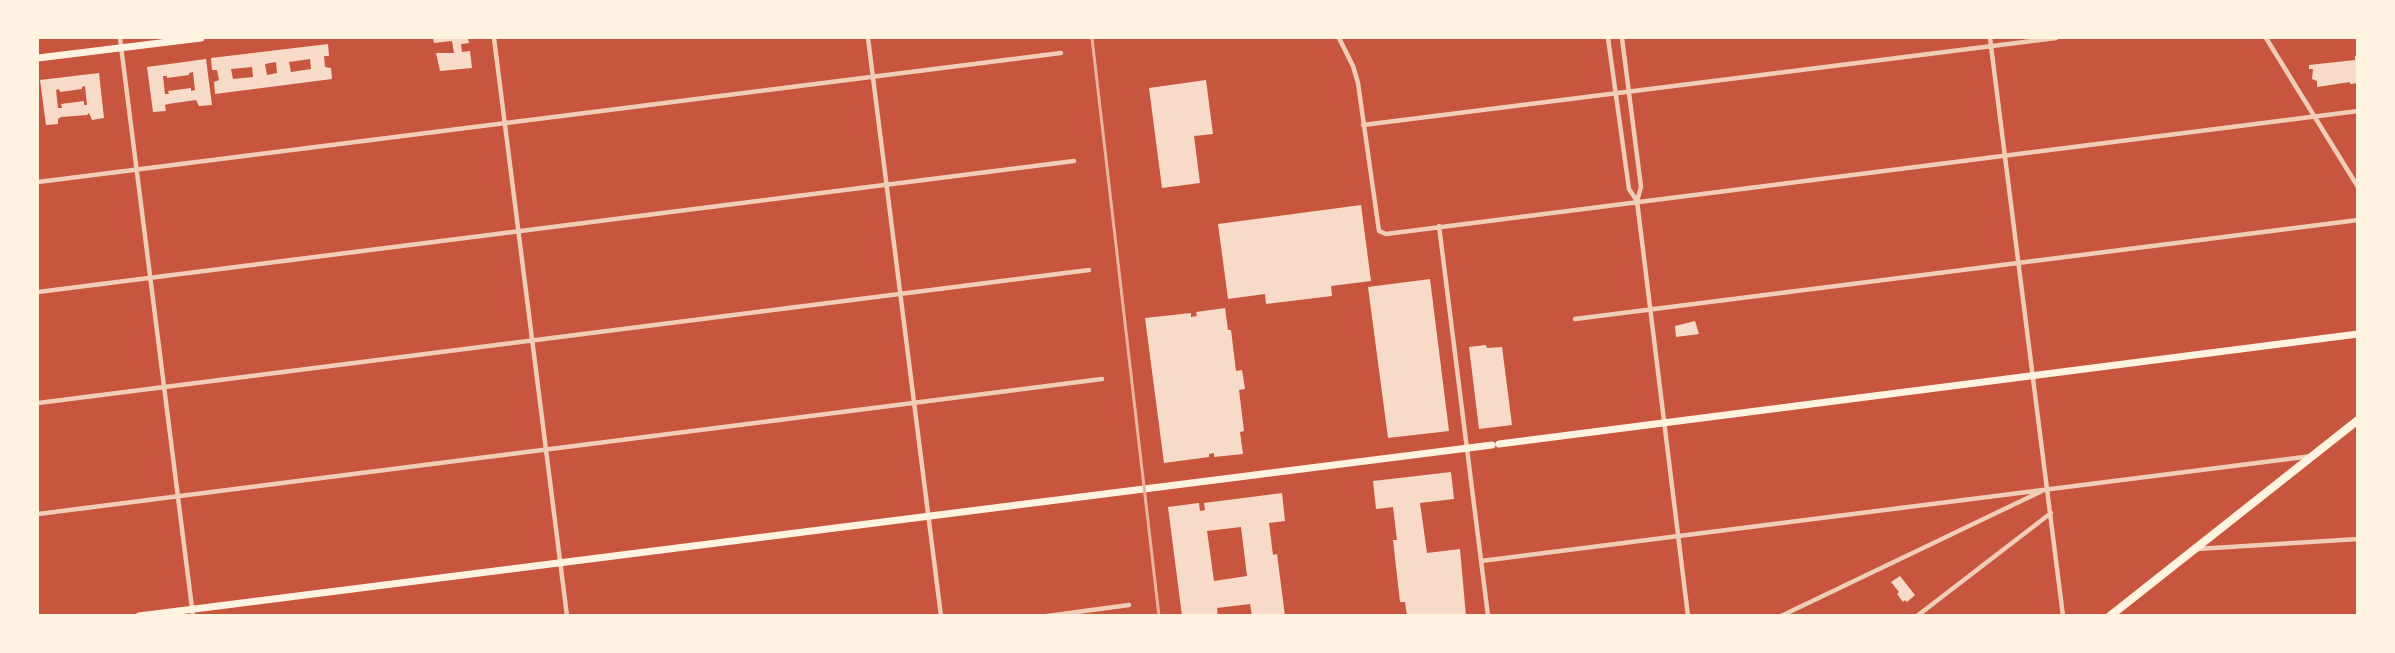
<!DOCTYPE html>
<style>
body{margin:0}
#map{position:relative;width:2395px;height:653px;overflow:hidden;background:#c8553d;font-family:Montserrat,sans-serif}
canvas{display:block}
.frame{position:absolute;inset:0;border:39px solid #fff3e0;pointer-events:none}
</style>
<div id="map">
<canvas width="2395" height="653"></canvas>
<div class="frame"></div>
</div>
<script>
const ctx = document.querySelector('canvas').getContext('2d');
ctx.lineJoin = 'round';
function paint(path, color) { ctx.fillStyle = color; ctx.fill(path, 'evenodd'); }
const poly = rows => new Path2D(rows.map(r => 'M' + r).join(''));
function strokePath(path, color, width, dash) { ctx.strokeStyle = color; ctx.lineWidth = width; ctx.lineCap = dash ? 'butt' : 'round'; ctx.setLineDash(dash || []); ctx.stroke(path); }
paint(poly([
 [433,38,468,38,469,43,461,44,462,52,470,51,472,68,440,71,436,53,454,53,452,41,434,43],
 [328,44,329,56,324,56,325,67,331,68,332,79,215,94,214,82,219,80,217,70,212,70,211,58],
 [310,59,311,69,291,72,289,62],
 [276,62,277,73,267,75,265,64],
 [252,67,253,77,233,79,231,69],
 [2355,56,2358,56,2358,83,2350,84,2350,82,2317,87,2317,81,2312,79,2313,69,2309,69,2309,65,2355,60],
 [206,59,212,105,199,106,196,100,168,104,165,105,166,111,153,112,147,67],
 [193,72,195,90,191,91,191,88,168,91,169,94,165,94,163,76,167,76,167,78,189,75,189,73],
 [99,73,104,118,92,120,89,113,87,115,61,117,58,119,58,124,46,125,40,80],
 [85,86,87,105,84,105,84,101,61,104,62,108,58,108,56,90,59,89,60,92,82,89,82,87],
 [1206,80,1213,134,1194,136,1200,183,1162,188,1149,88],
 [1361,205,1371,281,1331,286,1332,296,1266,304,1265,294,1228,299,1218,224],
 [1430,279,1449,431,1388,438,1368,287],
 [1225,308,1228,330,1231,330,1236,371,1242,370,1245,389,1239,390,1244,431,1240,432,1243,454,1214,457,1214,453,1209,454,1209,457,1164,463,1145,318,1191,313,1191,317,1197,316,1196,312],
 [1695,321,1699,334,1676,337,1675,326],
 [1486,345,1487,348,1502,347,1512,425,1479,429,1469,347],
 [1451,472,1454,499,1420,503,1427,553,1460,549,1466,616,1407,616,1405,602,1400,602,1393,540,1397,540,1393,507,1376,509,1373,481],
 [1282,493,1285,521,1269,523,1273,555,1277,554,1285,616,1252,616,1250,604,1217,608,1218,616,1182,616,1168,507,1199,503,1200,511,1205,510,1204,503],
 [1241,527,1247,576,1214,581,1207,531],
 [1900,576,1915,595,1907,602,1905,600,1903,602,1897,594,1899,592,1891,582]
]), '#f7dbc8');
strokePath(poly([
 [120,38,193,616],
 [494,38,567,616],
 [868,38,941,616],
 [1339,38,1353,66,1358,83,1379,231,1386,234,2358,111],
 [1608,38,1629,189,1637,201],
 [1622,38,1641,187,1637,201,1688,616],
 [1990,38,2063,616],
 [2266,38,2358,187],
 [1363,125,2056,38],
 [38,182,1061,53],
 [1439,226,1488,616],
 [38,292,1074,161],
 [1575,319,2358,220],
 [38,403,1089,270],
 [38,514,1102,379],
 [2197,549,2358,539],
 [1481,561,2312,456],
 [1047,616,1129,605],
 [1781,616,2042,491],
 [1917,616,2051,513]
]), '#f1ccb7', 4.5);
strokePath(poly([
 [38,58,201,38],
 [1499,444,2358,334],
 [139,616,1492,445]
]), '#fff3e0', 7);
strokePath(poly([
 [2110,616,2358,420]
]), '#fff3e0', 8);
strokePath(poly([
 [1092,38,1159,616]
]), '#e9b49f', 3);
</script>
